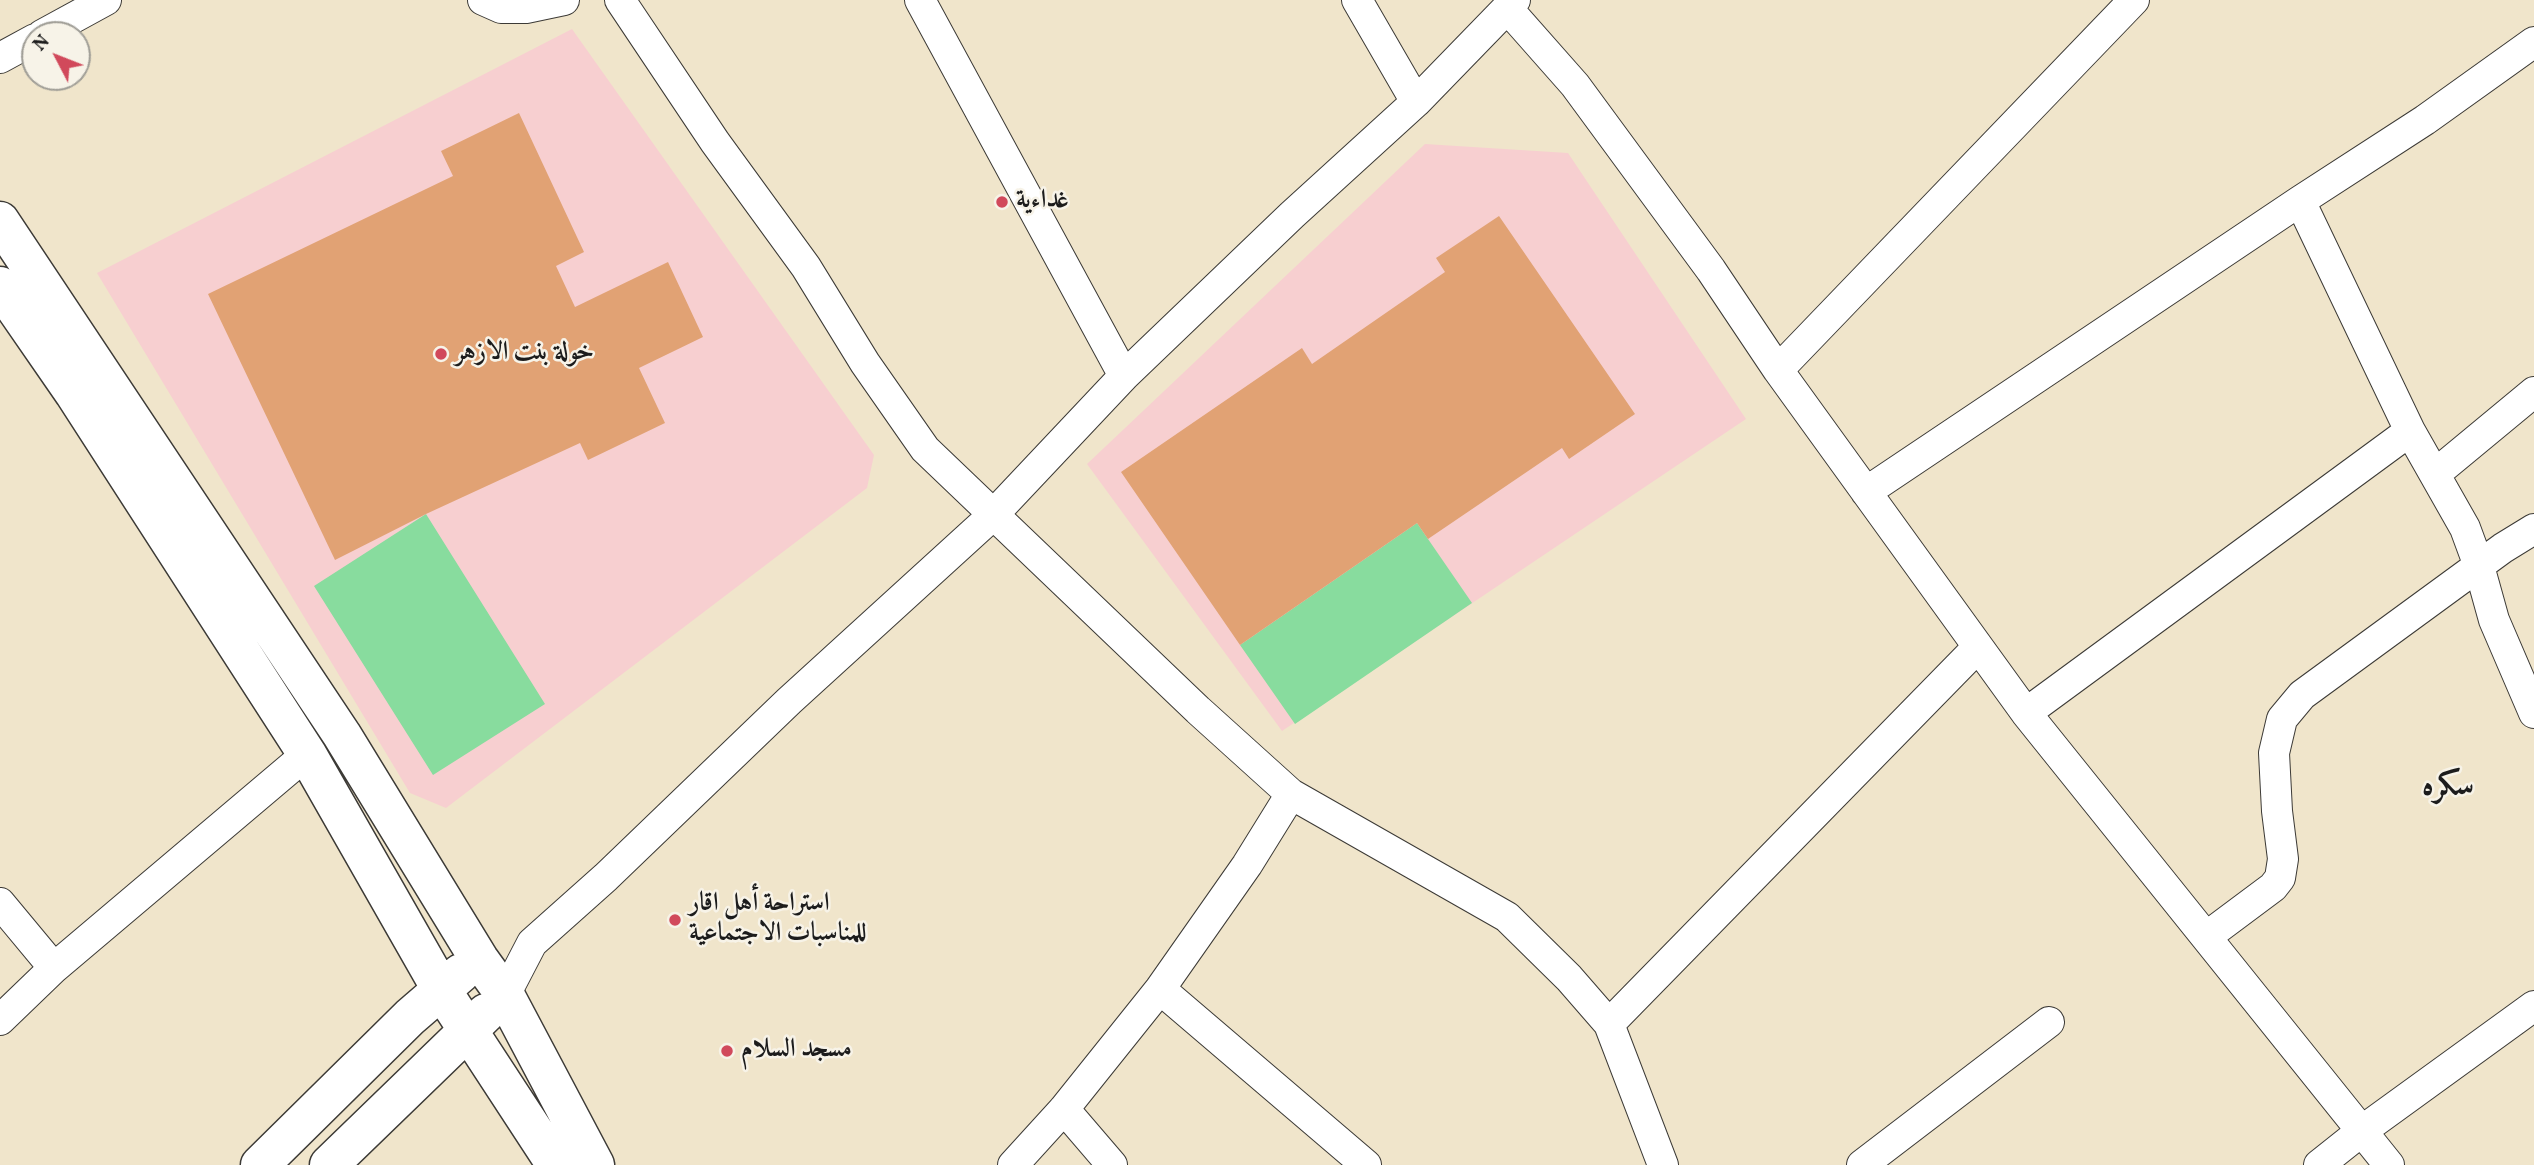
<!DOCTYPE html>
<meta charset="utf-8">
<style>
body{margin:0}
#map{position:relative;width:2534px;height:1165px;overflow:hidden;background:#f0e5cb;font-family:Vollkorn,serif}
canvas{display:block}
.north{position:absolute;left:21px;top:21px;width:70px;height:70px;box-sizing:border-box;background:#f7f3e8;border:2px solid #9f9d96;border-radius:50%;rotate:312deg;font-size:19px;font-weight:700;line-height:28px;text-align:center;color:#1c1c1c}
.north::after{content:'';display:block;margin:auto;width:24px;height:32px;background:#d1495b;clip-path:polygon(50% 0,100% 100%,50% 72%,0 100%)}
</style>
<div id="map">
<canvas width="2534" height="1165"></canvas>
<div class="north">N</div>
</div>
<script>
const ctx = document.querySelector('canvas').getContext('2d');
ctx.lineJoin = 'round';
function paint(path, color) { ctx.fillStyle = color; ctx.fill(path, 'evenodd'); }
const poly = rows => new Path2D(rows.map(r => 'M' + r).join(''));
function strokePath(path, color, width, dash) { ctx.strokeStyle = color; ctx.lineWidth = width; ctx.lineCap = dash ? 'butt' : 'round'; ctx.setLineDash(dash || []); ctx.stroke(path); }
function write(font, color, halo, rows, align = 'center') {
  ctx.font = font + ' Vollkorn,Amiri,serif'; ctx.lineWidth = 5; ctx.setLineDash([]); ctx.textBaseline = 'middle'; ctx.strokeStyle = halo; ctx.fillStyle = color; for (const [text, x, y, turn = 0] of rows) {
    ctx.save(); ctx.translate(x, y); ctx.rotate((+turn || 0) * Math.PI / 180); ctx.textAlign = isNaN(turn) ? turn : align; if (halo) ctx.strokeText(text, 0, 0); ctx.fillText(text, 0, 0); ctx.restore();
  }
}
paint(poly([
 [572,29,874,455,867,488,446,808,410,793,97,273],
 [1425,144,1568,153,1746,419,1282,731,1087,464]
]), '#f7cfd0');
paint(poly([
 [426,514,545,704,433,775,314,586],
 [1417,523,1472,603,1295,724,1240,645]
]), '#88dc9e');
paint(poly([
 [519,113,584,252,556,266,575,307,668,262,703,337,639,368,665,423,588,460,580,443,426,514,335,560,208,294,453,176,441,151],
 [1499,216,1635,414,1569,459,1562,448,1428,539,1417,523,1240,645,1121,472,1302,348,1312,364,1445,272,1436,258]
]), '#e1a274');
const minor = poly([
 [483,0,501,8,526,8,564,0],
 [620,0,715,142,806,267,865,363,925,449,1198,710,1291,794,1507,917,1569,978,1609,1024,1663,1165],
 [920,0,1124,376],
 [1357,0,1416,102],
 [1507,8,1575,85,1711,270,1778,370,2026,713,2389,1165],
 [42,35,106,0],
 [0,58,35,39],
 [2300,201,2410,431,2465,528,2479,566,2494,620,2534,713],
 [1778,370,2134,0],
 [2435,474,2534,392],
 [1866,492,2300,201,2425,120,2534,42],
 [2026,713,2410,431],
 [0,903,54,968],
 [2206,937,2273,887,2280,878,2283,859,2277,811,2274,753,2282,719,2302,695,2503,548,2534,529],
 [1160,989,1366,1165],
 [505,995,532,943,606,877,789,701,992,516,1124,376,1292,215,1416,102,1515,0],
 [0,1020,54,968,307,754],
 [1609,1024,1978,647],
 [1064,1109,1112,1165],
 [1013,1165,1064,1109,1160,989,1247,865,1291,794],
 [1862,1165,2049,1022],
 [2319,1165,2363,1130,2534,1006]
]);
const primary = poly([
 [0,221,342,735,479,959,505,995,595,1165],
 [0,286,74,393,307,754,441,989,556,1165],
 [260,1165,410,1017,461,973],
 [329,1165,486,1013]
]);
strokePath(minor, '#3c3a36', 32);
strokePath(primary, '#3c3a36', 41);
strokePath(minor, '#fff', 30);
strokePath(primary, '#fff', 38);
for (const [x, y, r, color] of [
 [1002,202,7,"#d1495b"],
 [441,354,7,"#d1495b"],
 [675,920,7,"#d1495b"],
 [727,1051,7,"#d1495b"]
]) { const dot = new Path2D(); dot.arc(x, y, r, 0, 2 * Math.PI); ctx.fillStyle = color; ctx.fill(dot); strokePath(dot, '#f7f3e8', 2.5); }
write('bold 26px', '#1c1c1c', '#f7f3e8', [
 ["غداءية",1016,202],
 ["خولة بنت الازهر",455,354],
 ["استراحة أهل اقار",689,905],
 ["للمناسبات الاجتماعية",689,935],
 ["مسجد السلام",741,1051]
], 'left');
write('bold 33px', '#1c1c1c', '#f7f3e8', [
 ["سكره",2448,789]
]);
</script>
